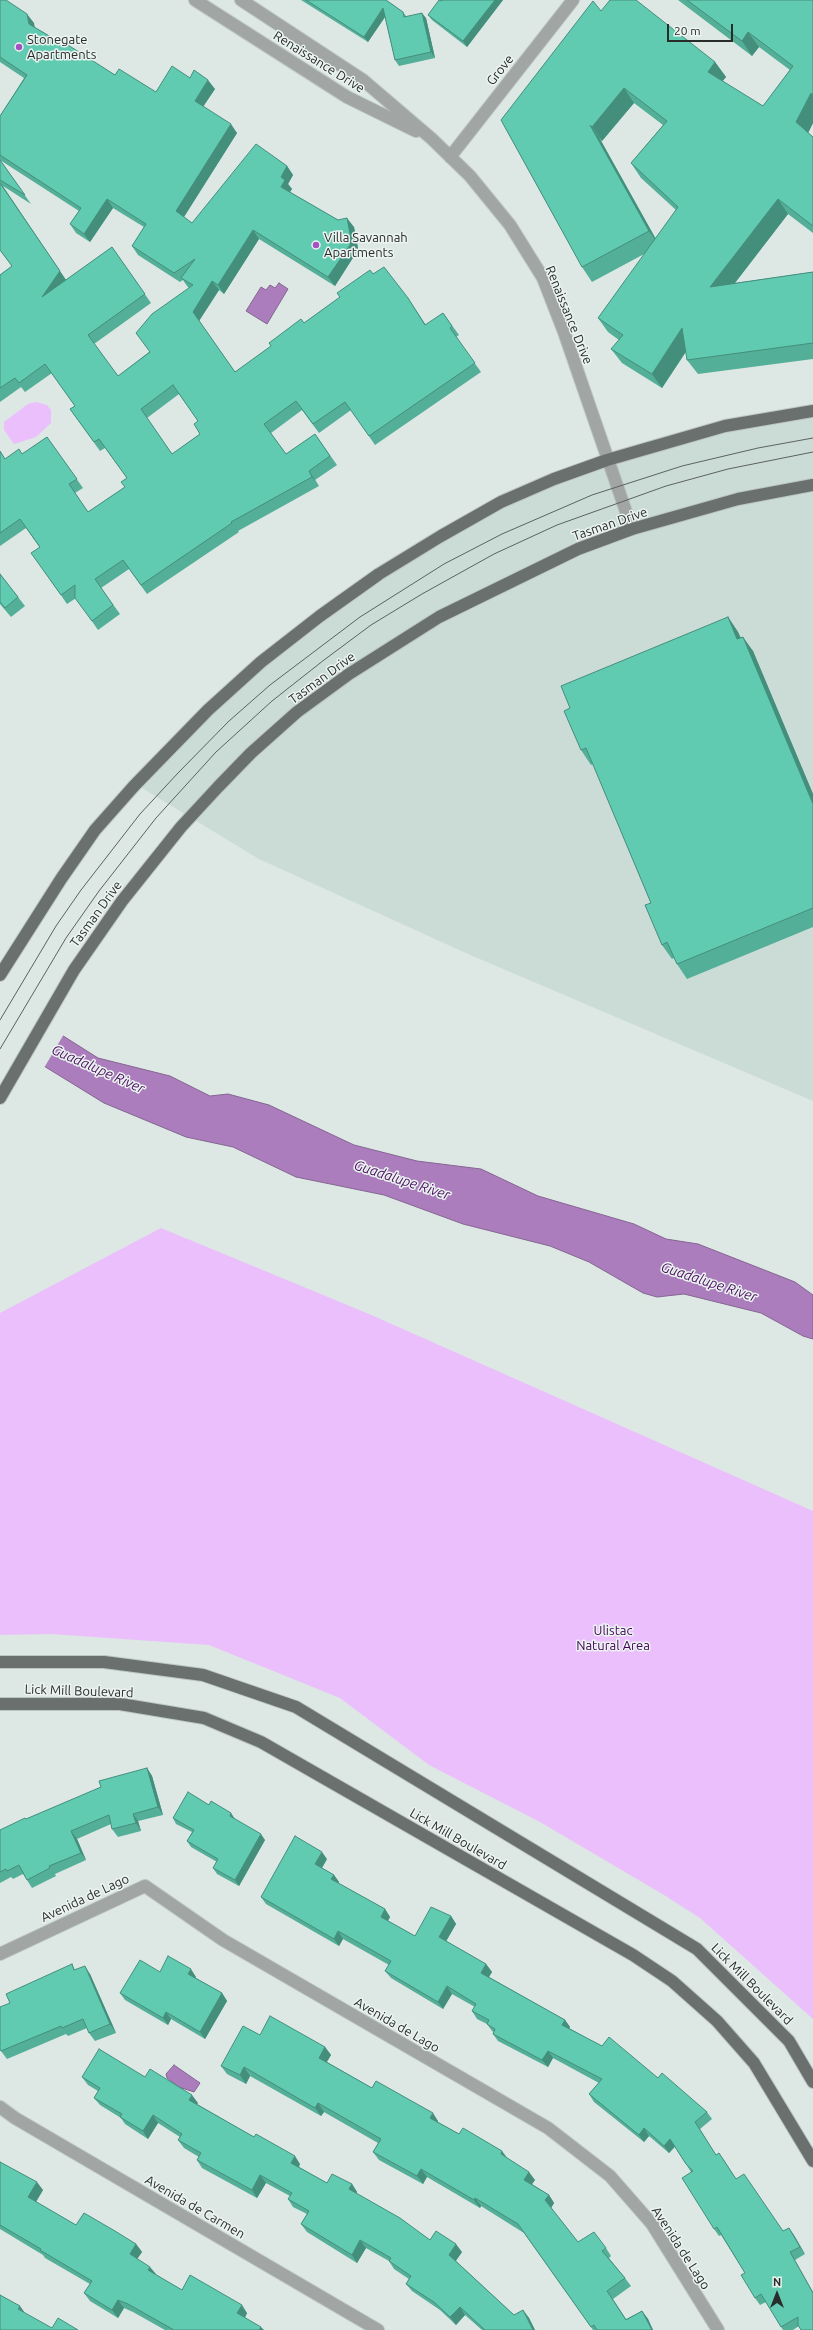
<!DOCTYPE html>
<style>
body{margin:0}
#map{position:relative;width:813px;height:2330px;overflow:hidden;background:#dde7e4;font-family:Ubuntu,sans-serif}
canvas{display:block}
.north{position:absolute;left:757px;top:2274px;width:40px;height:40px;-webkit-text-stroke:3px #ebf4f1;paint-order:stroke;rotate:0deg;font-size:11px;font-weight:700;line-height:16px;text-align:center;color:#282c2b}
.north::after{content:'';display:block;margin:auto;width:14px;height:18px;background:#282c2b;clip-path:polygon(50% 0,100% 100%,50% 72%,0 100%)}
.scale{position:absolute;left:667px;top:24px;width:66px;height:18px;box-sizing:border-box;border:2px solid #282c2b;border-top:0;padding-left:5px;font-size:12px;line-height:14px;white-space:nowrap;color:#282c2b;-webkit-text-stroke:3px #ebf4f1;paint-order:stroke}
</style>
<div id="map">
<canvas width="813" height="2330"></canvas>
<div class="north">N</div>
<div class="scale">20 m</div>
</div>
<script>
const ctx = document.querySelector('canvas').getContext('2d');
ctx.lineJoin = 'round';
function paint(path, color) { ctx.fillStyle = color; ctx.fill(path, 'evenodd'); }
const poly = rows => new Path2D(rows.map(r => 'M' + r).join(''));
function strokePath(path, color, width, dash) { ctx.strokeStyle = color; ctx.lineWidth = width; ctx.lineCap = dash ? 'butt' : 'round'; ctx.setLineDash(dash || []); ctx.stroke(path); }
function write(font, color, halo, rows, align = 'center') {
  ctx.font = font + ' Ubuntu,sans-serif'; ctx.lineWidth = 3; ctx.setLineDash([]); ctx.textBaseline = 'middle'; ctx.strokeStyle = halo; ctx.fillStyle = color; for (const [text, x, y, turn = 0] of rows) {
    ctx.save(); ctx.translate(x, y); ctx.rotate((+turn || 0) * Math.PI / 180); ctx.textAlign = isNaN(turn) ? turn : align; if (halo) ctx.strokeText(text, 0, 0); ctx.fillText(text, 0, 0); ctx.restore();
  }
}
paint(poly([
 [813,411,813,1101,468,954,259,859,137,785,252,672,385,572,475,516,606,459]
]), '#cbdcd7');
paint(poly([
 [36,402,47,405,51,410,51,423,36,437,14,444,4,430,4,422,28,404],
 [161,1228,369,1314,813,1511,813,2019,700,1918,664,1895,540,1822,429,1765,340,1698,209,1645,51,1634,0,1635,0,1313]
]), '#ebbffc');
const water = poly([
 [279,283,288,289,267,324,246,311,261,287,266,290,270,285,275,288,279,283],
 [0,996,98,1058,170,1076,210,1096,228,1094,269,1105,354,1145,417,1161,481,1169,538,1196,634,1224,666,1239,698,1244,795,1282,813,1295,813,1339,803,1336,761,1313,684,1294,657,1297,643,1293,589,1262,550,1246,463,1224,384,1195,296,1177,233,1147,186,1137,104,1103,0,1039,0,996],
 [174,2065,200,2083,194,2092,179,2087,167,2078,166,2074,174,2065]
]);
paint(water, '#ab7dbd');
strokePath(water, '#846591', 1);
paint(poly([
 [0,994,64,1034,44,1068,0,1041]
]), '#dde7e4');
const minor = poly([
 [195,0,347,97,416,131],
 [241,0,363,80,432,139,470,176,510,225,543,278,564,332,632,529],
 [450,157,573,0],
 [0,1954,145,1886,223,1940,548,2128,610,2176,652,2224,718,2330],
 [0,2107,15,2118,378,2330]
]);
const major = poly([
 [0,975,61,879,95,830,134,786,208,710,261,662,320,616,379,574,441,536,501,502,554,479,607,460,725,426,813,411],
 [0,1098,74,970,122,901,181,827,218,787,251,753,297,712,349,674,439,617,578,549,632,529,738,499,813,485],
 [0,1662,104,1662,203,1675,296,1707,697,1949,789,2041,813,2082],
 [0,1704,120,1704,204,1718,261,1742,633,1955,672,1981,717,2021,754,2063,813,2161]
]);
strokePath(minor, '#bcc5c3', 14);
strokePath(major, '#bcc5c3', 14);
strokePath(minor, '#a1a5a4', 12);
strokePath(major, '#69706e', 12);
strokePath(poly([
 [0,1020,56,926,81,890,140,814,178,773,229,721,270,685,360,617,444,564,502,534,592,495,682,466,758,448,813,438],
 [0,1049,66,938,99,891,156,818,216,752,272,701,324,660,371,625,422,594,494,554,557,525,666,486,728,469,813,452]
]), '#5c6260', 1);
paint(poly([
 [0,0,34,23,34,27,115,75,156,92,190,78,215,89,203,106,237,133,184,217,192,223,287,166,293,175,288,184,292,189,290,192,338,220,354,227,358,248,356,253,335,286,259,239,224,294,219,290,199,321,235,372,373,274,408,298,426,325,443,313,459,335,456,337,481,372,375,445,351,410,319,433,302,410,271,433,286,454,315,434,337,465,315,480,319,486,238,531,239,532,147,594,129,569,101,588,120,614,98,630,76,598,67,604,38,562,40,548,26,528,0,546,0,451,5,459,22,454,47,437,83,488,75,493,88,512,125,487,127,478,105,448,100,451,70,409,75,406,52,373,25,392,21,387,0,402,0,275,12,266,0,250,0,116,24,78,0,62],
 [0,160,79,211,70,224,76,233,90,242,113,208,144,227,132,246,138,255,180,282,183,280,187,286,189,288,149,352,118,376,94,344,151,303,112,247,66,280,3,186,31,204],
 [179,394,198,421,200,434,172,454,147,418],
 [301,0,386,0,403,12,406,16,426,18,435,58,399,66,395,60,385,17,368,42],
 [443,0,503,0,467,47,432,20,428,15],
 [678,0,813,0,813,123,808,133,813,137,813,233,788,214,735,283,813,272,813,359,698,374,687,360,686,352,662,388,622,363,611,349,619,340,608,332,598,318,646,253,592,282,582,267,501,120,601,11,715,62,726,77,722,81,763,106,790,70,759,47,752,56],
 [634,103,663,125,631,163,641,178,676,210,656,239,600,139,602,141],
 [0,574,25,606,11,617,0,604],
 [728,617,738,632,741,638,753,651,813,794,813,927,687,979,677,964,674,958,672,959,662,945,651,903,593,764,591,765,581,750,570,708],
 [147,1768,152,1776,163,1815,138,1821,141,1831,118,1837,112,1829,111,1824,77,1839,86,1860,55,1874,56,1876,32,1888,27,1880,23,1874,13,1879,11,1877,0,1883,0,1830],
 [209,1805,235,1819,265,1840,239,1886,217,1874,213,1868,217,1862,191,1847,187,1841,192,1832,176,1824,173,1818],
 [327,1859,322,1868,334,1875,339,1882,338,1883,385,1909,390,1917,388,1921,415,1936,451,1916,456,1924,446,1941,486,1964,492,1972,489,1977,565,2020,570,2027,569,2028,658,2078,707,2112,712,2119,700,2129,716,2155,724,2160,736,2179,783,2231,789,2228,805,2254,795,2260,799,2326,793,2330,783,2330,766,2302,760,2305,755,2298,745,2273,721,2235,719,2236,714,2229,691,2172,675,2147,669,2153,649,2136,644,2142,594,2102,589,2094,599,2083,553,2058,548,2067,498,2041,493,2034,494,2032,492,2031,487,2024,477,2019,472,2011,475,2007,452,1994,443,2009,391,1978,385,1971,389,1965,343,1939,339,1946,266,1904,261,1897],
 [72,1964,75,1970,90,1974,116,2033,95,2041,89,2033,87,2028,68,2036,66,2034,7,2059,1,2051,10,2003],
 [160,1972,196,1977,196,1978,222,1993,227,2001,205,2039,171,2019,168,2025,125,2000,120,1993],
 [260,2035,325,2047,331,2055,327,2062,372,2088,438,2121,438,2122,459,2134,508,2159,535,2180,532,2184,549,2195,554,2203,551,2208,578,2242,606,2248,611,2256,609,2258,625,2278,631,2286,613,2299,626,2319,642,2311,648,2319,653,2330,593,2330,524,2233,481,2206,480,2208,427,2177,423,2184,379,2160,373,2152,378,2143,324,2112,321,2116,250,2076,246,2084,227,2074,221,2066],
 [82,2077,145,2077,198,2103,197,2104,300,2164,299,2167,327,2183,352,2184,357,2192,356,2193,430,2240,462,2252,456,2261,514,2315,523,2310,529,2318,535,2330,482,2330,465,2315,456,2325,440,2310,412,2291,406,2284,409,2279,394,2269,389,2261,366,2248,357,2263,307,2232,301,2224,307,2214,293,2207,288,2199,290,2196,266,2183,257,2198,202,2168,197,2160,199,2157,184,2148,178,2140,180,2137,158,2123,148,2139,125,2124,121,2118,100,2105,94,2098,98,2091,88,2085],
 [0,2162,43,2190,36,2202,76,2225,136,2244,142,2252,137,2259,156,2275,182,2290,247,2313,245,2318,264,2330,165,2330,133,2312,124,2308,118,2318,90,2301,84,2293,90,2284,45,2258,43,2255,0,2229]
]), '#53af98');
paint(poly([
 [495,0,503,0,467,47,463,41],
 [383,8,387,14,368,42,364,37],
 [422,13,426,18,435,58,431,52],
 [27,14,34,23,36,33,29,24],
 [748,32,759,47,752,56,742,41],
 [715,62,726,77,718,87,708,72],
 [208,80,215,89,201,110,195,101],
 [624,88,634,103,602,141,592,127],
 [811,93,813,96,813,123,806,137,796,122],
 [231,124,237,133,182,220,176,211],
 [590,125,600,139,659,245,649,231],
 [287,166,293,175,288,184,292,189,288,195,281,187,281,177],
 [0,183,66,280,42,297],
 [107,199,113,208,90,242,84,234],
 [778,199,788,214,721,301,710,287],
 [347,218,354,227,358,248,356,253,335,286,328,277],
 [253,230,259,239,224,294,218,285],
 [212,281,219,290,199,321,193,312],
 [682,328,692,342,662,388,652,374],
 [309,471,319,486,312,477],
 [728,617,738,632,747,654,737,639],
 [743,637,753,651,813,794,813,804],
 [147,1768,152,1776,163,1815,158,1807],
 [231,1813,235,1819,234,1822,230,1816],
 [133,1814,138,1821,141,1831,136,1823],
 [71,1831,77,1839,86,1860,81,1853],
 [261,1834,265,1840,239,1886,235,1880],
 [322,1852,327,1859,320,1871,315,1864],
 [334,1875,339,1882,336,1886,331,1879],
 [385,1909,390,1917,386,1924,381,1917],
 [451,1916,456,1924,444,1945,439,1937],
 [338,1931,343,1939,339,1946,334,1939],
 [486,1964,492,1972,487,1980,481,1973],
 [85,1966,90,1974,116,2033,110,2024],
 [191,1969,196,1977,194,1982,188,1974],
 [447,1986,452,1994,443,2009,438,2002],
 [222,1993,227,2001,205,2039,200,2032],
 [166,2012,171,2019,168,2025,163,2018],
 [565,2020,570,2027,567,2032,562,2025],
 [325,2047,331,2055,324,2066,319,2058],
 [548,2051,553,2058,548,2067,542,2060],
 [244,2067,250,2076,246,2084,240,2075],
 [192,2095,198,2103,194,2108,189,2100],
 [318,2103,324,2112,321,2116,315,2108],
 [433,2113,438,2121,436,2126,430,2118],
 [153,2115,158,2123,148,2139,143,2131],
 [644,2128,649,2136,644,2142,639,2135],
 [670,2139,675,2146,669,2153,664,2146],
 [502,2151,508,2159,501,2154],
 [295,2156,300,2164,297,2170,291,2163],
 [421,2169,427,2177,423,2184,417,2176],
 [529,2172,535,2180,529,2188,524,2180],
 [260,2175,266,2183,257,2198,252,2190],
 [37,2182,43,2190,34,2205,28,2197],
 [352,2184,357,2192,355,2197,349,2189],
 [549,2195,554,2203,551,2208,545,2200],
 [475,2198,481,2206,480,2208,474,2200],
 [789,2228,794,2235,805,2254,800,2247],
 [360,2240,366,2248,357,2263,352,2255],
 [136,2244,142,2252,135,2262,130,2254],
 [456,2244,462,2252,454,2263,449,2255],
 [790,2252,795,2260,813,2292,813,2293],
 [150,2267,156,2274,153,2278,148,2270],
 [118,2300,124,2308,118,2318,112,2310],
 [242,2305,247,2313,243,2321,237,2313],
 [20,2306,25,2313,18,2309],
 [460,2307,465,2315,456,2325,450,2317],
 [523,2310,529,2318,535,2330,533,2330],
 [642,2311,648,2319,653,2330,652,2330],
 [261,2327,264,2330,259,2330]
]), '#448e7c');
const building = poly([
 [0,0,6,0,27,14,29,24,56,40,68,45,115,75,119,69,156,92,172,66,190,78,194,70,208,80,195,101,231,124,176,211,192,223,256,144,287,166,281,177,285,180,281,187,338,220,347,218,351,239,350,245,328,277,253,230,218,285,212,281,193,312,235,372,271,346,269,343,301,319,304,323,340,297,337,293,370,270,373,274,384,267,408,298,425,325,443,313,452,326,450,328,475,363,369,436,345,402,313,424,296,401,264,424,286,454,315,434,330,456,309,471,312,477,231,522,232,523,141,585,123,560,95,579,113,605,92,621,75,598,75,585,61,595,31,553,40,547,20,519,0,533,0,451,5,459,19,449,22,454,47,437,77,479,69,484,88,512,125,487,121,482,127,478,99,439,94,442,70,409,75,406,45,364,19,383,15,378,0,388,0,275,12,266,0,250,0,183,60,271,42,297,112,247,145,294,88,335,118,376,150,352,136,333,152,314,193,285,181,278,195,259,174,273,132,246,146,224,107,199,84,234,70,224,81,208,0,155,0,116,27,75,0,57,0,0],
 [173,385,198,421,194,424,200,434,172,454,141,409,173,385],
 [306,0,386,0,403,12,404,17,422,13,431,52,395,60,383,8,364,37,306,0],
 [439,0,442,1,443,0,495,0,463,41,428,15,439,0],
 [610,0,636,0,715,62,708,72,763,106,793,66,748,32,742,41,687,0,813,0,813,95,811,93,796,122,813,137,813,226,778,199,710,287,813,272,813,343,687,360,682,328,652,374,611,349,623,335,598,318,678,207,631,163,667,121,624,88,592,127,590,125,649,231,582,267,501,120,593,1,601,11,610,0],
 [0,160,25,195,0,180,0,160],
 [0,574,18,597,5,608,0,602,0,574],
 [728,617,737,639,743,637,813,804,813,908,677,964,667,942,662,945,645,905,651,903,586,748,581,750,564,711,570,708,561,686,728,617],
 [147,1768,158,1807,133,1814,136,1823,112,1829,109,1815,71,1831,81,1853,49,1866,50,1868,27,1880,19,1865,7,1871,6,1869,0,1872,0,1830,25,1818,26,1819,101,1787,99,1781,147,1768],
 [188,1792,209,1805,211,1801,231,1813,230,1816,261,1834,235,1880,213,1868,218,1859,187,1841,194,1830,173,1818,188,1792],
 [295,1836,322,1852,315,1864,334,1875,331,1879,385,1909,381,1917,415,1936,431,1907,451,1916,439,1937,486,1964,481,1973,565,2020,562,2025,602,2046,609,2037,658,2078,662,2073,707,2112,695,2122,716,2155,719,2153,736,2179,744,2174,783,2231,789,2228,800,2247,790,2252,813,2293,813,2330,801,2330,798,2325,798,2317,781,2327,761,2294,755,2298,741,2275,745,2273,717,2227,714,2229,682,2178,693,2171,686,2164,670,2139,664,2146,644,2128,639,2135,589,2094,602,2079,548,2051,542,2060,493,2034,495,2029,487,2024,489,2020,472,2011,476,2004,447,1986,438,2002,385,1971,391,1961,338,1931,334,1939,261,1897,295,1836],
 [168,1956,191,1969,188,1974,222,1993,200,2032,166,2012,163,2018,120,1993,140,1960,160,1972,168,1956],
 [72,1964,74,1970,85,1966,110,2024,89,2033,83,2019,62,2028,61,2026,1,2051,0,2049,0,2007,10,2003,6,1994,72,1964],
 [270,2016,325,2047,319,2058,372,2088,376,2081,433,2113,430,2118,459,2134,463,2128,502,2151,501,2154,529,2172,524,2180,549,2195,545,2200,578,2242,594,2232,606,2248,602,2251,625,2278,607,2291,626,2320,642,2311,652,2330,597,2330,594,2325,591,2327,518,2224,475,2198,474,2200,421,2169,417,2176,373,2152,381,2139,318,2103,315,2108,244,2067,240,2075,221,2066,243,2026,260,2035,270,2016],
 [99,2049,145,2077,150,2069,192,2095,189,2100,254,2137,256,2134,295,2156,291,2163,327,2183,332,2174,352,2184,349,2189,400,2218,430,2240,436,2231,456,2244,449,2255,514,2315,523,2310,533,2330,485,2330,460,2307,450,2317,434,2302,406,2284,411,2276,389,2261,391,2258,360,2240,352,2255,301,2224,309,2211,288,2199,292,2193,260,2175,252,2190,197,2160,201,2153,178,2140,182,2134,153,2115,143,2131,120,2117,122,2114,94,2098,100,2088,82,2077,99,2049],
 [0,2162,37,2182,28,2197,76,2225,84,2213,115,2231,136,2244,130,2254,150,2267,148,2270,182,2290,190,2275,242,2305,237,2313,261,2327,259,2330,174,2330,128,2304,118,2300,112,2310,84,2293,92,2281,40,2250,41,2249,0,2225,0,2162],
 [0,2295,20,2306,18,2309,52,2328,58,2318,78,2330,0,2330,0,2295]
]);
paint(building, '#61cbb1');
strokePath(building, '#448e7c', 1);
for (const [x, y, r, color] of [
 [19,47,4,"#a452c1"],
 [316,245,4,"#a452c1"]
]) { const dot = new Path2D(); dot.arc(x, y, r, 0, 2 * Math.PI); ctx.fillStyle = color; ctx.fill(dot); strokePath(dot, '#ebf4f1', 1.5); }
write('13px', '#282c2b', '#ebf4f1', [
 ["Stonegate",27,40],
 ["Apartments",27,55],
 ["Villa Savannah",324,238],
 ["Apartments",324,253]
], 'left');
write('13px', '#282c2b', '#ebf4f1', [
 ["Renaissance Drive",319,62,32],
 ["Grove",500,70,-52],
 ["Renaissance Drive",569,315,68],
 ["Tasman Drive",610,524,-19],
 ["Tasman Drive",322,678,-36],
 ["Tasman Drive",96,914,-54],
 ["Lick Mill Boulevard",79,1691,2],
 ["Lick Mill Boulevard",458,1839,30],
 ["Avenida de Lago",85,1898,-25],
 ["Lick Mill Boulevard",752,1984,45],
 ["Avenida de Lago",397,2025,30],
 ["Avenida de Carmen",195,2207,30],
 ["Avenida de Lago",681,2248,57]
]);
write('13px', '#430356', '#ebf4f1', [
 ["Ulistac",613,1631],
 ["Natural Area",613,1646]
]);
write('italic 14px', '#4d1160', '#ebf4f1', [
 ["Guadalupe River",98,1069,24],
 ["Guadalupe River",402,1180,18],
 ["Guadalupe River",709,1282,18]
]);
</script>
